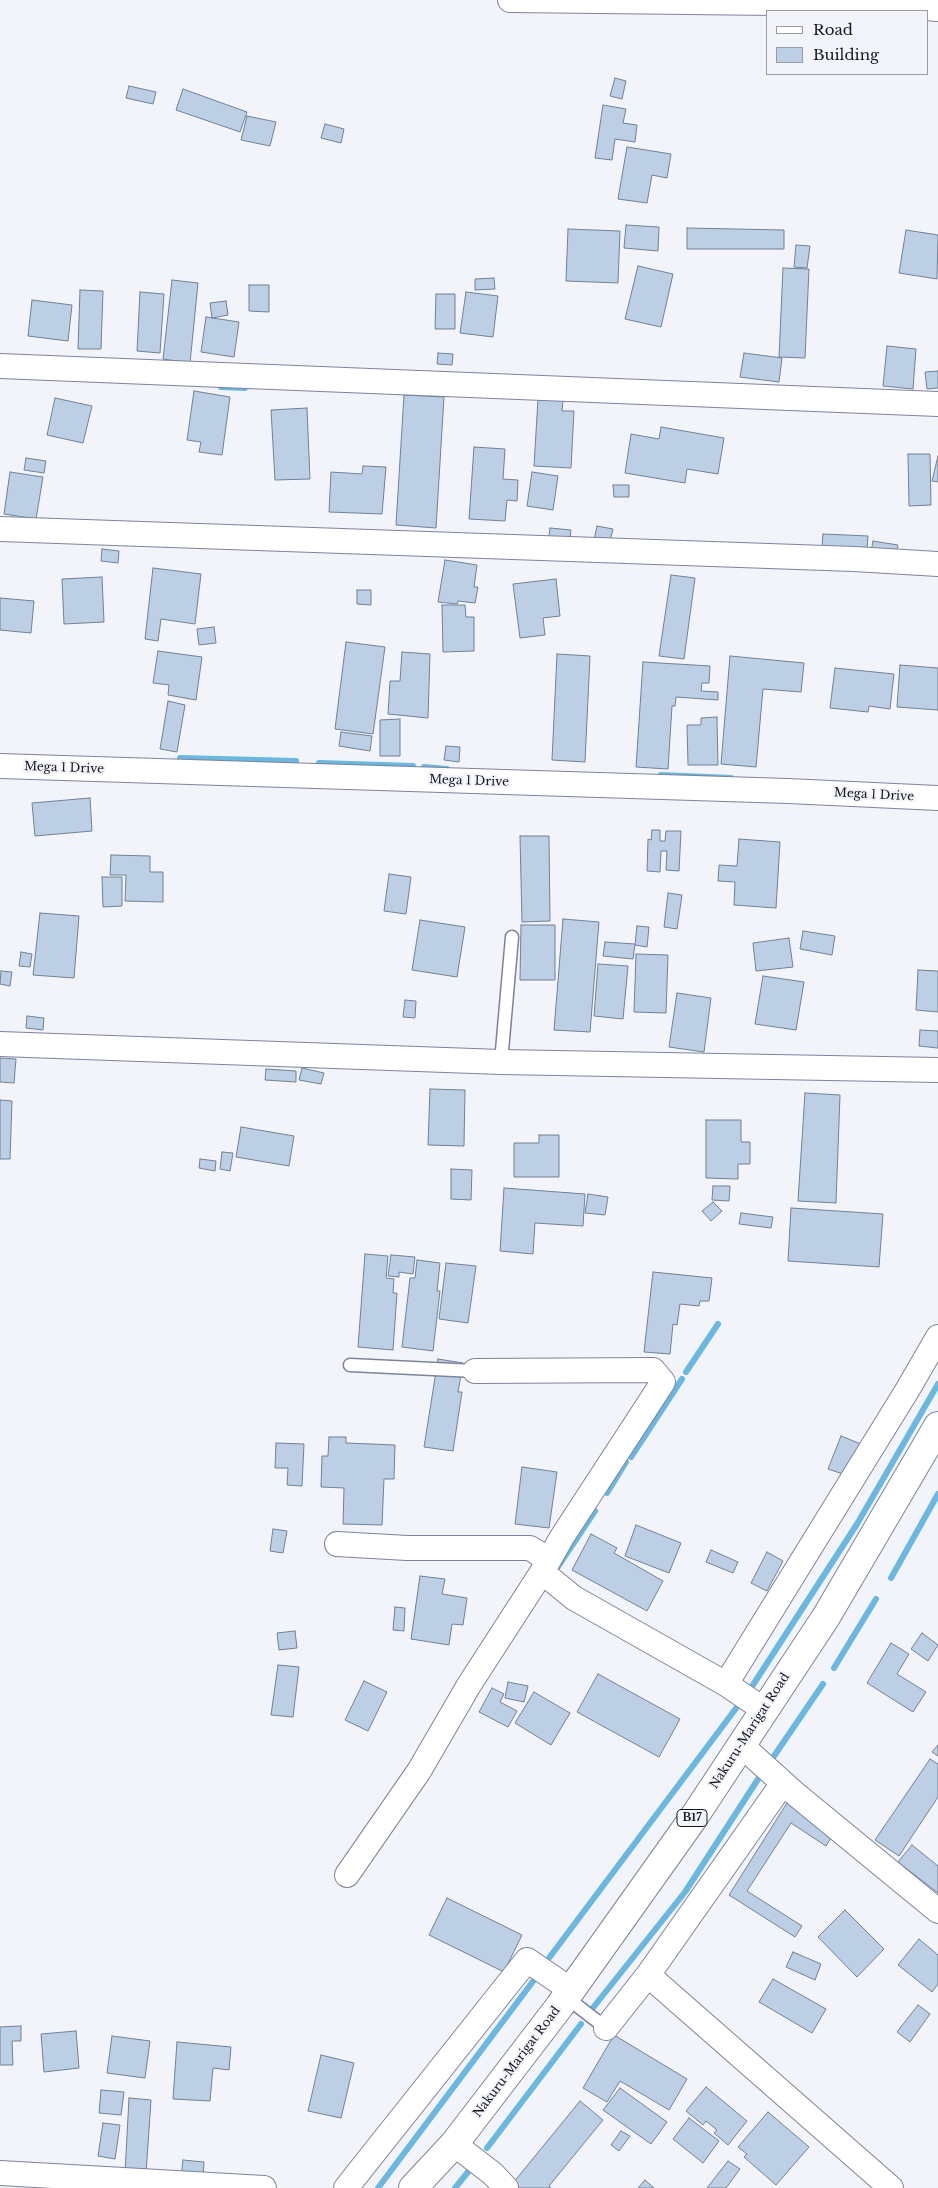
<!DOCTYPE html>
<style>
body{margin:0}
#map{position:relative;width:938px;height:2188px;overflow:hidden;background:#f3f4fa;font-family:"Libre Baskerville",serif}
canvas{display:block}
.legend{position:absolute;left:766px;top:10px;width:162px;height:65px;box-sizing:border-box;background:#f3f4fa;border:1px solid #9a9ca3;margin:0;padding:6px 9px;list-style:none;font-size:15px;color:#151721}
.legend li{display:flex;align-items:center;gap:10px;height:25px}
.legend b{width:25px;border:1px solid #9a9ca3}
</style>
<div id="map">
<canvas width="938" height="2188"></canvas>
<ul class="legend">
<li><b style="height:6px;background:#fff"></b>Road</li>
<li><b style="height:14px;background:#bccfe5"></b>Building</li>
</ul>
</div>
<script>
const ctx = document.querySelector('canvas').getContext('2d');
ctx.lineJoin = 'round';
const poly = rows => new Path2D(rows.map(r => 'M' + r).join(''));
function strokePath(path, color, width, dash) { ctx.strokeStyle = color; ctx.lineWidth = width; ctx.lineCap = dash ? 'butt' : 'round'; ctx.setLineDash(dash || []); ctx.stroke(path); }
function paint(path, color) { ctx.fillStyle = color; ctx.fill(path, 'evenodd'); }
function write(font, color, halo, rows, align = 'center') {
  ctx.font = font + ' "Libre Baskerville",serif'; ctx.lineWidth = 4.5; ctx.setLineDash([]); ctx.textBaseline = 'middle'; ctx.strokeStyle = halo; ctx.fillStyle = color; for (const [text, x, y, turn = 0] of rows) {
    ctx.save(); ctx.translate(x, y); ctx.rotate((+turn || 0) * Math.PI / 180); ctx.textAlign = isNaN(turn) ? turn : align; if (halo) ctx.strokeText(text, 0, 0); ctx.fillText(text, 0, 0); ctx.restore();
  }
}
strokePath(poly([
 [221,387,245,388],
 [180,758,296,761],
 [319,763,413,766],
 [424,767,447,769],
 [661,775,731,778],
 [686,1372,718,1324],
 [631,1457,682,1379],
 [607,1493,626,1462],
 [557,1568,595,1511],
 [891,1578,938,1494],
 [834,1668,876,1599],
 [751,1688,857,1524,938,1384],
 [772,1759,823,1684],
 [546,1962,737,1707],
 [592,2009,685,1892,762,1773],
 [487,2148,581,2024],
 [378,2188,537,1976],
 [455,2188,468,2172]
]), '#6ab7df', 6);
const building = poly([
 [615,78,626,81,622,99,610,96,615,78],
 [129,86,156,92,153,104,126,98,129,86],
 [183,89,247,112,240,132,176,110,183,89],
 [603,105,626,109,623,123,637,125,635,142,615,139,612,160,595,158,603,105],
 [247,116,276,122,270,146,241,140,247,116],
 [325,124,344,129,341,143,321,138,325,124],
 [627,147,671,154,667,178,652,175,647,203,618,199,627,147],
 [626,225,659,227,658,251,624,248,626,225],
 [687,228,784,230,784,249,687,249,687,228],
 [568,229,620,231,618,283,566,281,568,229],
 [906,230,938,235,937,279,899,273,906,230],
 [796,245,810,246,807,268,794,267,796,245],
 [638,266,673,274,661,327,625,319,638,266],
 [783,268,809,269,805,358,779,357,783,268],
 [494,278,495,289,475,290,475,279,494,278],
 [172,280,198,283,190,363,163,359,172,280],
 [249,285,269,285,269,312,249,311,249,285],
 [80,290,103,291,101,349,78,349,80,290],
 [140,292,164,294,160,353,137,351,140,292],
 [466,292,498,296,493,337,460,333,466,292],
 [436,294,455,294,455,329,435,329,436,294],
 [32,300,72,305,68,341,28,336,32,300],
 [226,301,228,315,212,318,210,303,226,301],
 [206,317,239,322,234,357,201,352,206,317],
 [887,346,916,349,913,389,883,386,887,346],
 [438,353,453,354,452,365,437,364,438,353],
 [744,353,782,358,779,382,740,377,744,353],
 [938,371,938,388,927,389,925,372,938,371],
 [194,391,230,397,222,455,199,452,201,442,187,440,194,391],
 [404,395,444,397,436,528,396,525,404,395],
 [55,398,92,406,83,443,47,435,55,398],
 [538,399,563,400,562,411,574,411,571,468,534,466,538,399],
 [307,408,310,479,275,480,271,410,307,408],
 [661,427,724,438,718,474,687,469,685,483,625,473,631,434,659,439,661,427],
 [474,447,505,449,503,479,518,480,517,501,507,500,505,521,469,519,474,447],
 [908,454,930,454,931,505,909,506,908,454],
 [938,456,938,482,932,481,938,456],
 [26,458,46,461,44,473,24,470,26,458],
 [363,466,386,467,382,514,329,512,331,472,362,474,363,466],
 [10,472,43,477,36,519,4,514,10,472],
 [532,472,558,476,553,510,527,506,532,472],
 [613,485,629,485,629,497,614,497,613,485],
 [597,526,613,529,608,548,593,545,597,526],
 [550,528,571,530,569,545,548,543,550,528],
 [823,534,868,536,867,549,822,547,823,534],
 [873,541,898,545,896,556,871,552,873,541],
 [102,549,119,551,118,563,101,561,102,549],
 [445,560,477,565,474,587,478,587,475,603,458,601,457,604,438,602,445,560],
 [153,568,201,574,195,624,161,619,158,641,145,639,153,568],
 [671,575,695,578,684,659,659,656,671,575],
 [102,577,104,622,64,624,62,579,102,577],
 [556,579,560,616,543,618,545,635,520,638,513,584,556,579],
 [357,590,371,590,371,605,357,604,357,590],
 [0,598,34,601,31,633,0,630,0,598],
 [442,605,465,605,466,617,474,617,474,651,443,652,442,605],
 [214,627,216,643,199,645,197,629,214,627],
 [346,642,385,647,373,734,335,729,346,642],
 [158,651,202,657,196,700,168,695,169,685,153,683,158,651],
 [402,652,430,654,428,718,388,714,390,681,400,681,402,652],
 [557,654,590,656,585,762,552,760,557,654],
 [730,656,804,663,801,692,763,689,756,767,721,764,730,656],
 [643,662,710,666,709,683,702,683,701,691,718,692,718,700,676,697,675,706,672,706,668,769,636,767,643,662],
 [900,665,938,668,938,710,897,707,900,665],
 [835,668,894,674,890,709,869,706,868,712,830,708,835,668],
 [168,701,185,705,177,752,160,749,168,701],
 [717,717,718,765,688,765,687,725,701,725,701,718,717,717],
 [400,719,400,756,380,756,380,720,400,719],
 [341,732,372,736,370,751,339,746,341,732],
 [446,746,460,747,459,762,444,760,446,746],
 [90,798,92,831,35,836,32,803,90,798],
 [652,830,660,830,660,841,665,841,666,831,681,831,679,871,666,870,667,851,661,851,660,872,647,871,648,839,651,840,652,830],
 [520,836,549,836,550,921,522,922,520,836],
 [739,839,780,842,776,908,734,905,735,882,718,881,719,865,737,866,739,839],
 [111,855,150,856,150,872,163,872,163,902,125,901,126,875,110,875,111,855],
 [389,874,411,877,406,914,384,911,389,874],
 [102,877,122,877,122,906,103,907,102,877],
 [668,893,682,895,677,929,664,927,668,893],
 [40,913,79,916,74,978,33,975,40,913],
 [563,919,599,922,590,1032,554,1030,563,919],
 [420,920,465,927,457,977,412,970,420,920],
 [521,925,555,925,555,980,520,980,521,925],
 [637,926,649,927,647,947,635,945,637,926],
 [803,931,835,936,832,955,800,949,803,931],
 [789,938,793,967,756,971,753,943,789,938],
 [605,942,635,944,633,959,603,956,605,942],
 [21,952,32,954,30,967,19,966,21,952],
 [636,954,668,955,666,1013,634,1012,636,954],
 [598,964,628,966,623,1019,594,1016,598,964],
 [918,970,938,971,938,1012,916,1010,918,970],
 [1,971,12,972,10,986,0,984,1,971],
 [763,976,804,982,796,1030,755,1024,763,976],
 [677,993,711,998,704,1052,669,1047,677,993],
 [405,1000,416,1001,415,1018,403,1017,405,1000],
 [27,1016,44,1018,43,1030,26,1028,27,1016],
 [920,1030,938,1031,938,1048,919,1046,920,1030],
 [0,1058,16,1059,14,1083,0,1082,0,1058],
 [302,1068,324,1073,321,1084,299,1080,302,1068],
 [266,1069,296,1071,296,1082,265,1080,266,1069],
 [430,1089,465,1090,464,1146,428,1145,430,1089],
 [805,1093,840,1095,836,1203,798,1201,805,1093],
 [0,1100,12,1101,10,1159,0,1159,0,1100],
 [706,1120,741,1120,741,1142,750,1142,750,1164,738,1164,738,1179,706,1178,706,1120],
 [241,1127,294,1136,289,1166,236,1157,241,1127],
 [539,1135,559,1135,559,1177,514,1177,514,1143,539,1143,539,1135],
 [222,1152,233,1153,230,1171,220,1169,222,1152],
 [200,1159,216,1161,215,1171,199,1168,200,1159],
 [451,1169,472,1170,471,1200,451,1199,451,1169],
 [713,1186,730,1186,729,1201,712,1200,713,1186],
 [504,1188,585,1194,583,1226,535,1223,533,1254,500,1251,504,1188],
 [588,1194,608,1197,605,1215,585,1213,588,1194],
 [713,1202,722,1211,711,1221,702,1211,713,1202],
 [791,1208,883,1214,879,1267,788,1261,791,1208],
 [741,1213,773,1217,771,1228,739,1224,741,1213],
 [365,1254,388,1256,386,1278,394,1279,393,1293,397,1293,393,1350,358,1347,365,1254],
 [391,1255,415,1257,413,1274,399,1272,399,1277,388,1276,391,1255],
 [417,1260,440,1263,437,1291,440,1291,433,1351,402,1347,410,1278,415,1278,417,1260],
 [446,1263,476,1266,468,1323,439,1319,446,1263],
 [653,1272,712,1278,709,1301,700,1301,699,1306,680,1304,677,1325,673,1324,670,1354,644,1352,653,1272],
 [438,1359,463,1363,458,1392,462,1392,453,1451,424,1447,438,1359],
 [841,1436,861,1444,849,1476,828,1469,841,1436],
 [329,1437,346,1437,346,1443,395,1445,394,1479,384,1479,382,1525,343,1524,344,1488,321,1487,322,1456,328,1456,329,1437],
 [276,1443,304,1444,302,1486,287,1485,288,1468,275,1468,276,1443],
 [522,1467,557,1472,549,1528,515,1524,522,1467],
 [636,1525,681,1543,669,1573,625,1556,636,1525],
 [273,1529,287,1531,283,1553,270,1551,273,1529],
 [591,1534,617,1548,614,1553,663,1581,647,1611,572,1570,591,1534],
 [711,1550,738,1562,733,1573,706,1562,711,1550],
 [767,1552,783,1561,767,1591,751,1583,767,1552],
 [420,1576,445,1579,442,1594,467,1598,463,1625,452,1624,449,1645,411,1639,420,1576],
 [395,1607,405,1608,404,1631,393,1630,395,1607],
 [295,1631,297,1648,279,1650,277,1633,295,1631],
 [922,1633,938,1645,928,1661,911,1649,922,1633],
 [891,1643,909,1654,897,1674,926,1692,913,1712,867,1683,891,1643],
 [278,1665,299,1667,293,1717,271,1715,278,1665],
 [598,1674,680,1719,659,1757,577,1712,598,1674],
 [364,1681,387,1692,368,1731,345,1720,364,1681],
 [508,1682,528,1686,524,1702,505,1698,508,1682],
 [492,1688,504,1694,500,1702,517,1711,508,1727,479,1712,492,1688],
 [534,1692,570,1713,551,1745,515,1723,534,1692],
 [938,1745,938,1756,932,1752,938,1745],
 [930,1759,938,1764,938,1797,899,1856,875,1840,930,1759],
 [787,1803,834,1833,826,1846,791,1823,747,1891,802,1926,795,1937,729,1895,787,1803],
 [912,1845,938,1866,938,1893,898,1862,912,1845],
 [447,1898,522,1935,504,1972,429,1935,447,1898],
 [845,1910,884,1949,857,1977,818,1937,845,1910],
 [919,1939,938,1955,938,1984,932,1992,898,1965,919,1939],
 [793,1952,821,1964,815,1980,786,1967,793,1952],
 [773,1979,826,2009,812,2033,759,2002,773,1979],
 [918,2005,930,2014,910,2042,897,2032,918,2005],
 [21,2026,21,2041,12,2041,13,2065,0,2065,0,2027,21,2026],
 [76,2031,79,2068,44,2072,41,2034,76,2031],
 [614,2035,687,2079,669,2110,620,2081,607,2102,583,2088,614,2035],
 [112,2036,150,2041,145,2078,107,2073,112,2036],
 [177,2042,231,2047,229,2070,213,2068,210,2101,173,2099,177,2042],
 [321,2055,354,2063,341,2118,308,2111,321,2055],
 [706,2087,747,2121,728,2145,714,2133,717,2130,706,2121,703,2125,686,2111,706,2087],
 [620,2088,667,2122,651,2144,603,2110,620,2088],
 [101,2090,124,2092,121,2115,99,2113,101,2090],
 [129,2098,151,2100,146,2174,125,2173,129,2098],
 [580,2101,603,2120,549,2186,551,2188,519,2188,513,2183,580,2101],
 [768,2112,809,2147,776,2185,744,2157,747,2154,738,2147,768,2112],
 [689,2118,719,2141,703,2163,673,2139,689,2118],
 [103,2123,120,2125,115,2159,98,2156,103,2123],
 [621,2131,630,2136,619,2151,611,2145,621,2131],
 [183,2160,204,2162,203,2178,181,2177,183,2160],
 [728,2161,740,2169,726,2188,707,2188,728,2161],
 [645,2180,654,2188,638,2188,645,2180]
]);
paint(building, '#bccfe5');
strokePath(building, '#708196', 1);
const service = poly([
 [501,1062,512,937],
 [350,1365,475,1371],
 [566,1997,606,2028]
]);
const minor = poly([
 [510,0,864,4,938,9],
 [0,366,938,404],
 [0,529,854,559,938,564],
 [0,766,788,791,938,798],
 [0,1044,501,1062,938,1070],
 [475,1371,653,1370,663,1382,562,1537,542,1572,574,1598,726,1684,763,1709],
 [337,1544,407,1548,530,1548,549,1560],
 [726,1684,908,1389,938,1337],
 [741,1745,793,1792,938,1911],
 [347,1875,419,1771,469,1685,542,1572],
 [648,1975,891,2188],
 [606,2028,648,1975,783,1783],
 [454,2144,493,2174,506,2188],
 [0,2173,264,2188],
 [346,2188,527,1960,571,1990]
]);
const primary = poly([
 [413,2188,454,2144,559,2007,692,1820,826,1617,938,1426]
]);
strokePath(service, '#7d839b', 15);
strokePath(minor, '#7d839b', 26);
strokePath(primary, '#7d839b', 30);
strokePath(service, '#fff', 12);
strokePath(minor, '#fff', 24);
strokePath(primary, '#fff', 28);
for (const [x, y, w] of [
 [692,1818,30]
]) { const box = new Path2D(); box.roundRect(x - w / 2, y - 8.5, w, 17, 4); ctx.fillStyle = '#f3f4fa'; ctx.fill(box); strokePath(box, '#151721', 1); }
write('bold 11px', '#151721', null, [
 ["B17",692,1818]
]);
write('12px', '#151721', '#f3f4fa', [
 ["Mega 1 Drive",64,768,2],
 ["Mega 1 Drive",469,781,2],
 ["Mega 1 Drive",874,795,3],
 ["Nakuru-Marigat Road",750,1731,-57],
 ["Nakuru-Marigat Road",517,2062,-53]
]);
</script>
